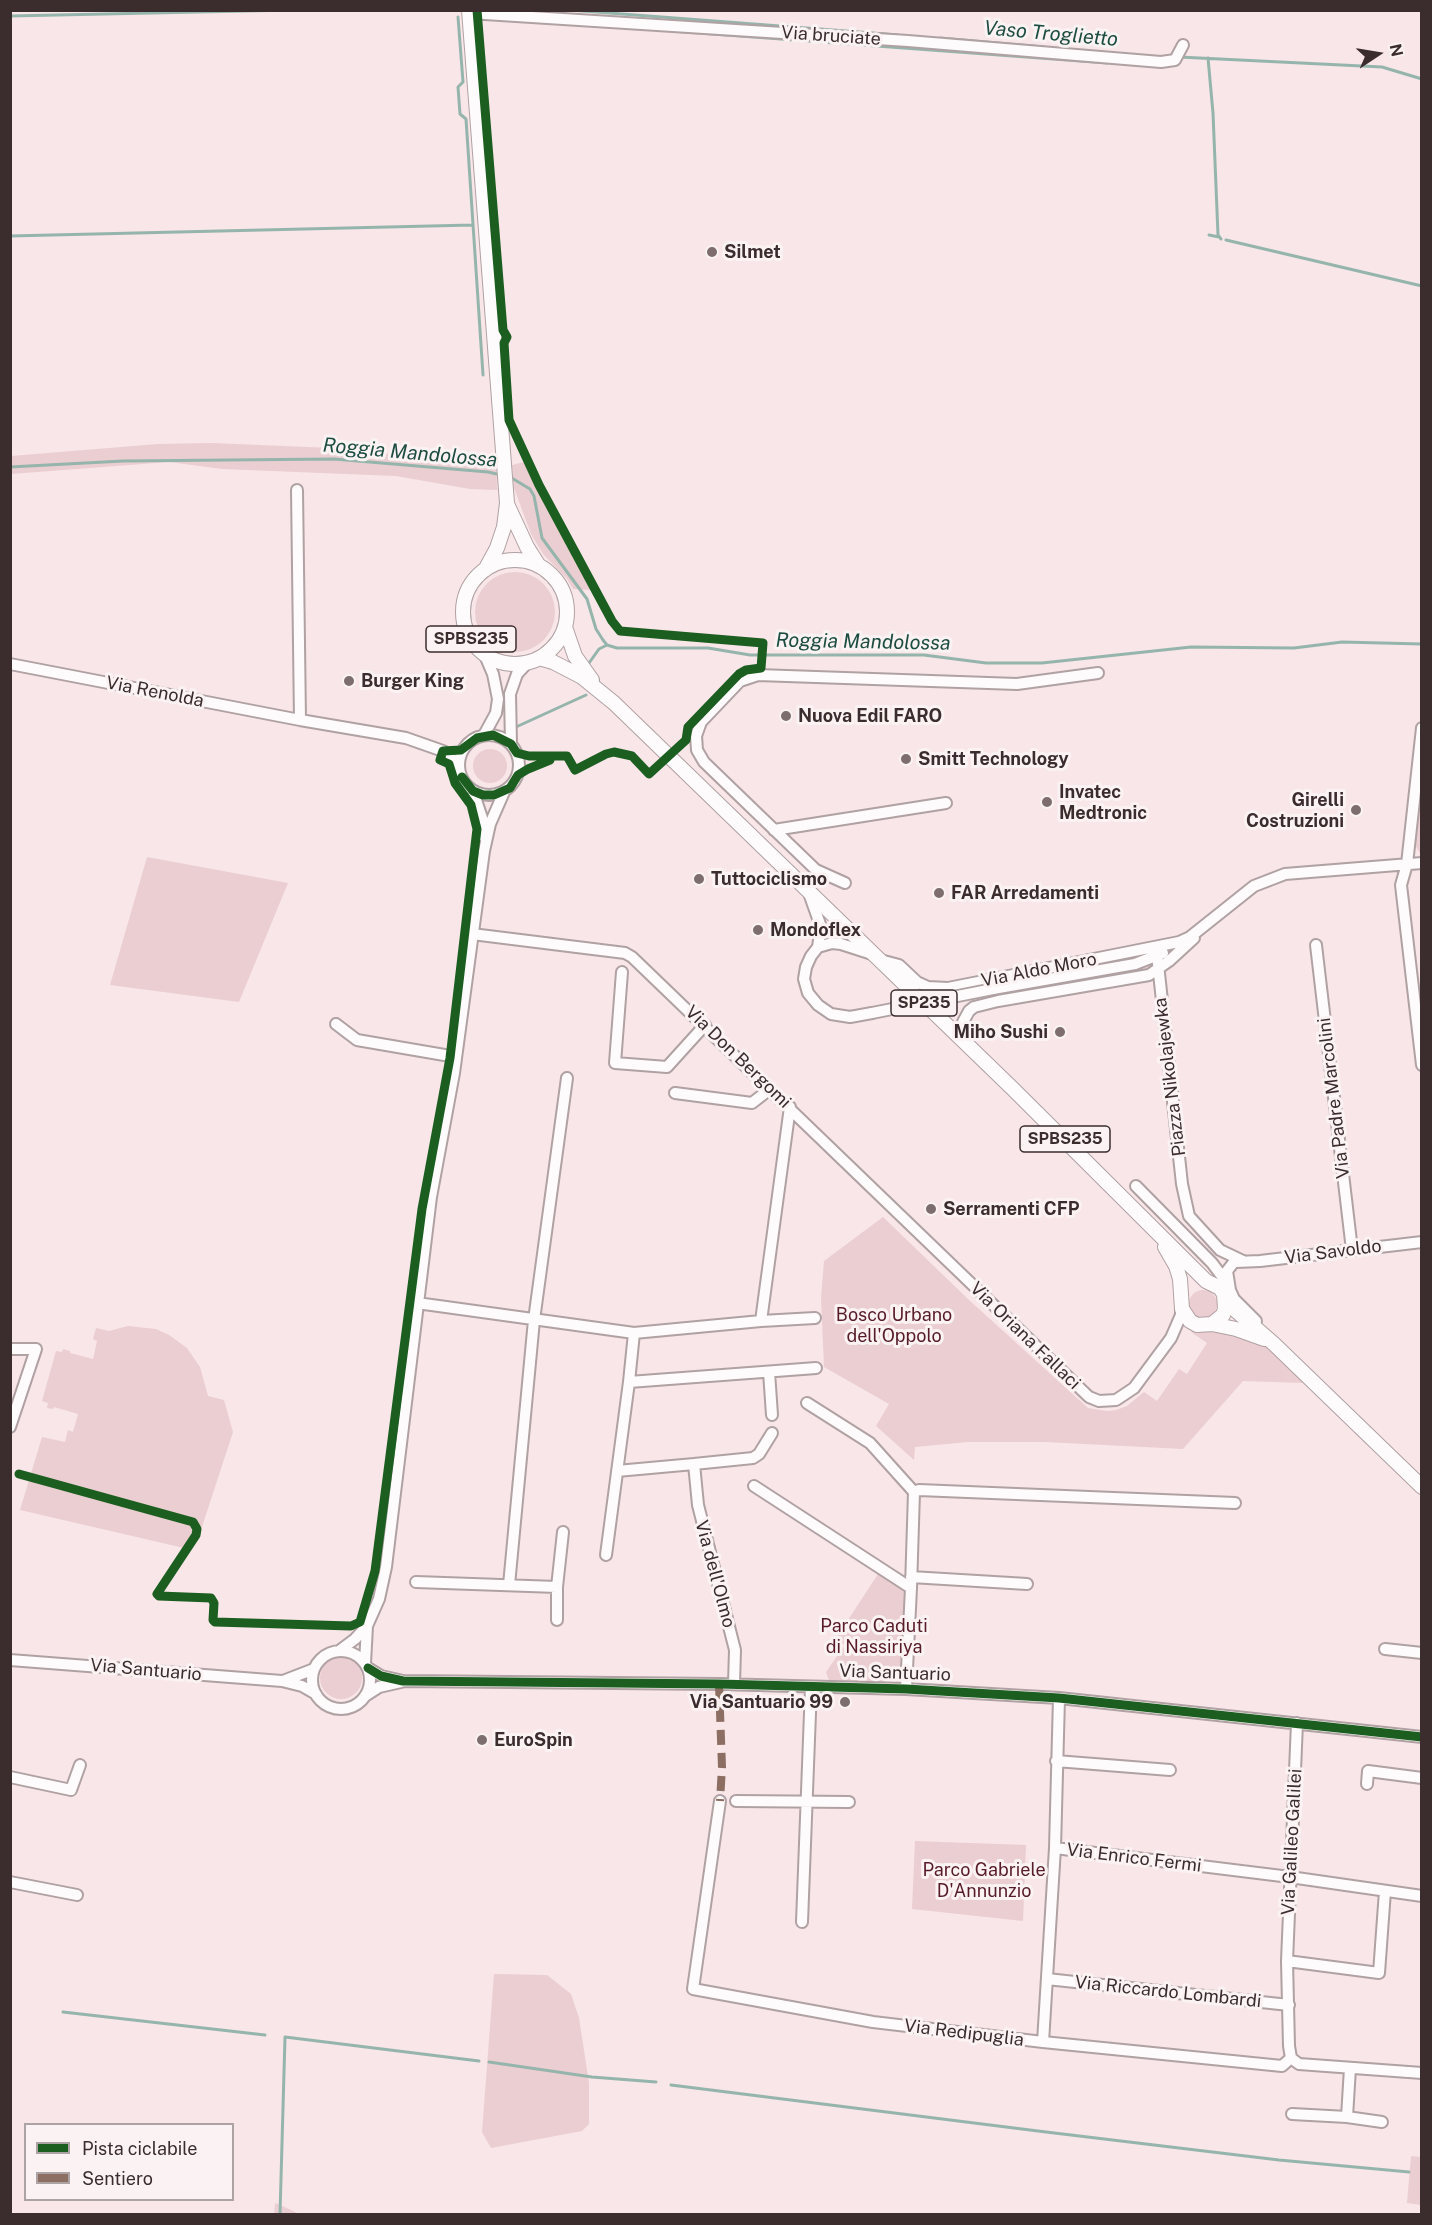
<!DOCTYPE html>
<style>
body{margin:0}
#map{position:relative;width:1432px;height:2225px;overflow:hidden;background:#f8e6e8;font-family:"Public Sans",sans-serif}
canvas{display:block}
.frame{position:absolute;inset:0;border:12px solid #3b2c2e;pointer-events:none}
.legend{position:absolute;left:24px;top:2123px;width:210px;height:78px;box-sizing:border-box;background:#fbf3f3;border:2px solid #aea3a4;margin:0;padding:8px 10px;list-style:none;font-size:18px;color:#3b2c2e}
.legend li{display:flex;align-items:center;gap:12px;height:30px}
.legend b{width:30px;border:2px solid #aea3a4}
.north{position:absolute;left:1348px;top:24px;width:60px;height:60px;-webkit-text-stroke:4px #fbf3f3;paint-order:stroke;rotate:78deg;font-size:16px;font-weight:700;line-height:24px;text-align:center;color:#3b2c2e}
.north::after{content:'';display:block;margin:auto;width:21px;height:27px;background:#3b2c2e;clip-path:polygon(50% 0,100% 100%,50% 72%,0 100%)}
</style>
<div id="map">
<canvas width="1432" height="2225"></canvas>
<div class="frame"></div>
<ul class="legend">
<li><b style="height:8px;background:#1b5e20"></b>Pista ciclabile</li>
<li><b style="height:8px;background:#8d6e63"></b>Sentiero</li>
</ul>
<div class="north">N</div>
</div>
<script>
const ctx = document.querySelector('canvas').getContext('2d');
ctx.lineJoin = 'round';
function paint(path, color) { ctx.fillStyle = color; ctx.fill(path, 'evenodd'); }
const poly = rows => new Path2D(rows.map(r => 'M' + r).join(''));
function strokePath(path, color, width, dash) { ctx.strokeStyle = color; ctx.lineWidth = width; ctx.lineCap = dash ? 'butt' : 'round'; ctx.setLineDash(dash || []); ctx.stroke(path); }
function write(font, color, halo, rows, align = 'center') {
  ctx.font = font + ' "Public Sans",sans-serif'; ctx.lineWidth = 6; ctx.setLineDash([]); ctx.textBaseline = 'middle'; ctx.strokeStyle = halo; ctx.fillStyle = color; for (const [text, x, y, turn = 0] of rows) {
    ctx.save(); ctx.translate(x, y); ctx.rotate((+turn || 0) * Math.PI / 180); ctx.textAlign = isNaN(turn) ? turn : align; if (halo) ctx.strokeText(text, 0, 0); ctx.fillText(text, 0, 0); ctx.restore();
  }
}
paint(poly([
 [212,443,332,448,492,464,496,465,497,490,470,489,396,476,222,469,169,462,11,474,11,456,158,444],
 [524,462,550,514,592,590,573,589,567,579,543,554,531,534,514,488,512,465],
 '475 612a40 40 0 1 1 80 0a40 40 0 1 1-80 0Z',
 '473 766a17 17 0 1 1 34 0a17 17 0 1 1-34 0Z',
 [1421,794,1421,855,1415,845],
 [147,857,288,883,239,1002,110,985],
 [1154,961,1154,966,1145,971,1088,977],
 [883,1217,969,1300,1088,1408,1107,1411,1116,1410,1127,1406,1144,1392,1157,1401,1179,1369,1187,1374,1207,1343,1191,1332,1219,1330,1254,1339,1267,1347,1303,1380,1302,1383,1243,1381,1183,1449,1046,1442,968,1442,915,1447,914,1460,876,1426,889,1404,824,1367,821,1298,824,1261],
 '1189 1304a14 14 0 1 1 28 0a14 14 0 1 1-28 0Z',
 [128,1326,156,1329,169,1335,187,1348,200,1367,208,1396,224,1400,233,1432,198,1539,184,1548,20,1510,42,1437,65,1442,68,1430,73,1432,78,1414,54,1407,53,1409,47,1408,48,1403,42,1401,56,1351,62,1352,63,1349,70,1351,70,1353,93,1359,97,1341,93,1339,96,1328,109,1331],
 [878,1574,908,1593,902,1684,830,1683,826,1672,845,1645,835,1640],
 '320 1678a21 21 0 1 1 42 0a21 21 0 1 1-42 0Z',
 [915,1841,1026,1845,1023,1921,912,1909],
 [494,1974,547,1975,571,1994,579,2018,589,2083,589,2124,582,2131,491,2148,482,2132],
 [1411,2156,1421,2157,1421,2205,1407,2203],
 [275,2203,287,2208,299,2214,274,2214]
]), '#ebced1');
strokePath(poly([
 [570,10,898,35],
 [10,16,293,10],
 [458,17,463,82,458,87,460,114,466,119,483,375],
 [672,31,1108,63],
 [940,38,1044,47],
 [1179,57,1382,67,1422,79],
 [1208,58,1213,113,1218,235,1221,239],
 [1209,235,1219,237],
 [10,236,472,225],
 [1226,240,1422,286],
 [10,467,123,461,334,459,488,472,501,475],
 [510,477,530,489,534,496,542,538,587,599,596,629,603,640,607,645,617,648,708,648,750,655,924,655,986,663,1042,663,1191,647,1294,648,1342,642,1422,644],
 [589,663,599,649,607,645],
 [516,727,586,695],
 [63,2012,265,2035],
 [489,2062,592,2077,656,2082],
 [671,2085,1046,2132,1279,2160,1409,2172],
 [280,2214,285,2037,479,2061]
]), '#95b5ac', 3);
const minor = poly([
 [469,13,908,41,1161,62,1175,60,1183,45],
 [297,490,300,720],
 [10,664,300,720,406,738,443,751,455,762,459,769],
 [1422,728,1407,864,1401,885,1422,1065],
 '459 765a30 30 0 1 1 60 0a30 30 0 1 1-60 0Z',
 [484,735,496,713,498,699,493,674,484,653],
 [511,744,510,694,517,674,528,662],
 [473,791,482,818,483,836],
 [774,830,946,803],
 [845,883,816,870,704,762,697,750,696,736,701,722,740,681,758,675,1017,684,1098,673],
 [809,893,821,927,818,947,811,956,806,967,804,979,808,993,818,1005,831,1014,850,1017,872,1013],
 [472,934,625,953,632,957,1089,1397,1099,1401,1116,1400,1134,1388,1171,1338,1181,1315,1181,1305],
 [1316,945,1352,1250],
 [818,947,832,943,841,944,872,954],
 [1152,948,1157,955,1182,1184,1189,1216,1220,1250,1243,1261],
 [880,960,899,965,917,982,928,987,948,988,1179,942,1190,937,1254,886,1285,874,1422,863],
 [622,972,615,1063,667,1067,705,1025],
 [993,989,1135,964,1163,953],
 [336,1024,357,1040,456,1057],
 [968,1044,963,1022,969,1011,974,1007,998,1001,1149,975,1169,961,1194,938],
 [675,1093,752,1103,770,1089],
 [1136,1186,1212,1263,1227,1283],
 [1234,1262,1227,1271,1230,1290,1234,1299,1256,1321],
 [1236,1262,1260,1261,1422,1242],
 [417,1303,634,1333,761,1321,815,1318],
 [761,1321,790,1107],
 [634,1333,629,1382,816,1368],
 [10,1349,36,1349,10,1427],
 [769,1372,772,1415],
 [807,1403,870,1443,914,1492],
 [617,1471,694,1464],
 [754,1486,911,1588,914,1492,919,1490,1235,1503],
 [606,1555,629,1382],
 [911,1577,1027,1584],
 [416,1582,557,1587,563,1532],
 [509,1585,534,1320,567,1078],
 [557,1620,557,1587],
 [1385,1649,1422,1653],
 [339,1651,355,1639,367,1626],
 '312 1680a29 29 0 1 1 58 0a29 29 0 1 1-58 0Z',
 [10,1660,282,1681,302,1686,316,1694],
 [365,1663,367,1626,379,1599,386,1567,431,1197,454,1073,484,851,490,824,504,792],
 [368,1668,381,1676,403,1681,719,1684,906,1689,1059,1698,1422,1737],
 [283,1681,314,1669],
 [734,1684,735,1650,698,1505,694,1464,753,1458,759,1454,772,1433],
 [906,1689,911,1588],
 [365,1696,379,1687,401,1682],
 [1059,1698,1055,1848,1290,1877,1422,1896],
 [1056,1761,1170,1770],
 [10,1777,71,1790,80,1765],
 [1367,1784,1368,1771,1422,1778],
 [720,1801,693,1989,873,2022,1043,2042,1282,2066,1291,2058,1299,2064,1422,2073],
 [736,1801,849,1802],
 [10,1882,77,1895],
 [802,1922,811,1687],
 [1287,1961,1379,1973,1385,1891],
 [1047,1979,1289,2005],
 [1043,2042,1055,1848],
 [1291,2058,1289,2046,1287,1961,1297,1723],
 [1350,2068,1347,2117,1382,2122],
 [1292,2114,1347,2117]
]);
const major = poly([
 [469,10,507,503,504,527,497,548,485,570],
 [507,504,527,547,539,566],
 '463 612a52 52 0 1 1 104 0a52 52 0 1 1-104 0Z',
 [565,627,575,656,592,680],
 [539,658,553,662,582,677,614,703,1012,1088,1206,1281,1220,1288,1224,1294,1225,1309,1223,1315,1212,1324],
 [1165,1247,1176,1266,1180,1279,1182,1309,1190,1321,1197,1325,1212,1324,1236,1329,1264,1339],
 [1226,1302,1274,1344,1422,1487]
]);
strokePath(minor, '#b0a1a3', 14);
strokePath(major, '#b0a1a3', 16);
strokePath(minor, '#fefbfc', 10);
strokePath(major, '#fefbfc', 14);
const minorBridge = poly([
 [872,1013,993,989]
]);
strokePath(minorBridge, '#b0a1a3', 14, []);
strokePath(minorBridge, '#fefbfc', 10);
strokePath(poly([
 [719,1684,722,1767,720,1801]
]), '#8d6e63', 8, [15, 8]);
strokePath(poly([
 [443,751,461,750,477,738,493,735,511,744,517,753,529,756,567,756,575,770,606,754,614,752,632,756,649,774,686,740,688,727,739,674,746,670,761,668,763,643,620,631,612,621,539,485,509,420,504,343,507,337,503,330,477,10],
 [462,777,473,791,483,795,494,795,510,788,518,775,528,769,550,760],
 [19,1474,193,1522,197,1529,196,1535,157,1594,159,1596,211,1598,214,1603,213,1620,215,1622,351,1626,360,1622,375,1571,422,1209,450,1058,477,829,471,805,455,783,449,764,440,760,443,751],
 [368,1668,381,1676,403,1681,719,1684,906,1689,1059,1698,1422,1737]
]), '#1b5e20', 9);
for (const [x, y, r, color] of [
 [712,252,6,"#7d6d6f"],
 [349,681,6,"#7d6d6f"],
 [786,716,6,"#7d6d6f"],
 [906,759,6,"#7d6d6f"],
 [1047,802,6,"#7d6d6f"],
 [1356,810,6,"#7d6d6f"],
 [699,879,6,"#7d6d6f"],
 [939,893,6,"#7d6d6f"],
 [758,930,6,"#7d6d6f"],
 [1060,1032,6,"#7d6d6f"],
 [931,1209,6,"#7d6d6f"],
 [845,1702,6,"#7d6d6f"],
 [482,1740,6,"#7d6d6f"]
]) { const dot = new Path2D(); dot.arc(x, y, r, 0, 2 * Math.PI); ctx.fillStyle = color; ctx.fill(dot); strokePath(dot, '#fbf3f3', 2); }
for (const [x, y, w] of [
 [471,639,90],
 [924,1003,66],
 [1065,1139,90]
]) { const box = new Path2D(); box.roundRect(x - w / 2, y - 13, w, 26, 4.5); ctx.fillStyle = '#fbf3f3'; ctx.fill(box); strokePath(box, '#3b2c2e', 1.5); }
write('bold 16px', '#3b2c2e', null, [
 ["SPBS235",471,639],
 ["SP235",924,1003],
 ["SPBS235",1065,1139]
]);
write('18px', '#3b2c2e', '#fbf3f3', [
 ["Via bruciate",831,36,4],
 ["Via Renolda",155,692,11],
 ["Via Aldo Moro",1039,970,-11],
 ["Via Don Bergomi",738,1057,44],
 ["Piazza Nikolajewka",1170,1077,-97],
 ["Via Padre Marcolini",1334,1098,-97],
 ["Via Savoldo",1333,1252,-7],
 ["Via Oriana Fallaci",1025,1336,44],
 ["Via dell'Olmo",715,1574,75],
 ["Via Santuario",146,1670,5],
 ["Via Santuario",895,1673,2],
 ["Via Galileo Galilei",1292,1842,-87],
 ["Via Enrico Fermi",1134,1858,7],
 ["Via Riccardo Lombardi",1168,1992,6],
 ["Via Redipuglia",964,2033,7]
]);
write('bold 18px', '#3b2c2e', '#fbf3f3', [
 ["Silmet",724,252],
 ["Burger King",361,681],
 ["Nuova Edil FARO",798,716],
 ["Smitt Technology",918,759],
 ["Invatec",1059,792],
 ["Medtronic",1059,813],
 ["Girelli",1344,800,"right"],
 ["Costruzioni",1344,821,"right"],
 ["Tuttociclismo",711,879],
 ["FAR Arredamenti",951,893],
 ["Mondoflex",770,930],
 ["Miho Sushi",1048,1032,"right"],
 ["Serramenti CFP",943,1209],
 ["Via Santuario 99",833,1702,"right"],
 ["EuroSpin",494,1740]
], 'left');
write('18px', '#581b28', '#fbf3f3', [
 ["Bosco Urbano",894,1315],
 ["dell'Oppolo",894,1336],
 ["Parco Caduti",874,1626],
 ["di Nassiriya",874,1647],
 ["Parco Gabriele",984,1870],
 ["D'Annunzio",984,1891]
]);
write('italic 20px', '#1d4c41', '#fbf3f3', [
 ["Vaso Troglietto",1051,34,5],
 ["Roggia Mandolossa",410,453,5],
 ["Roggia Mandolossa",863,642,1]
]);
</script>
